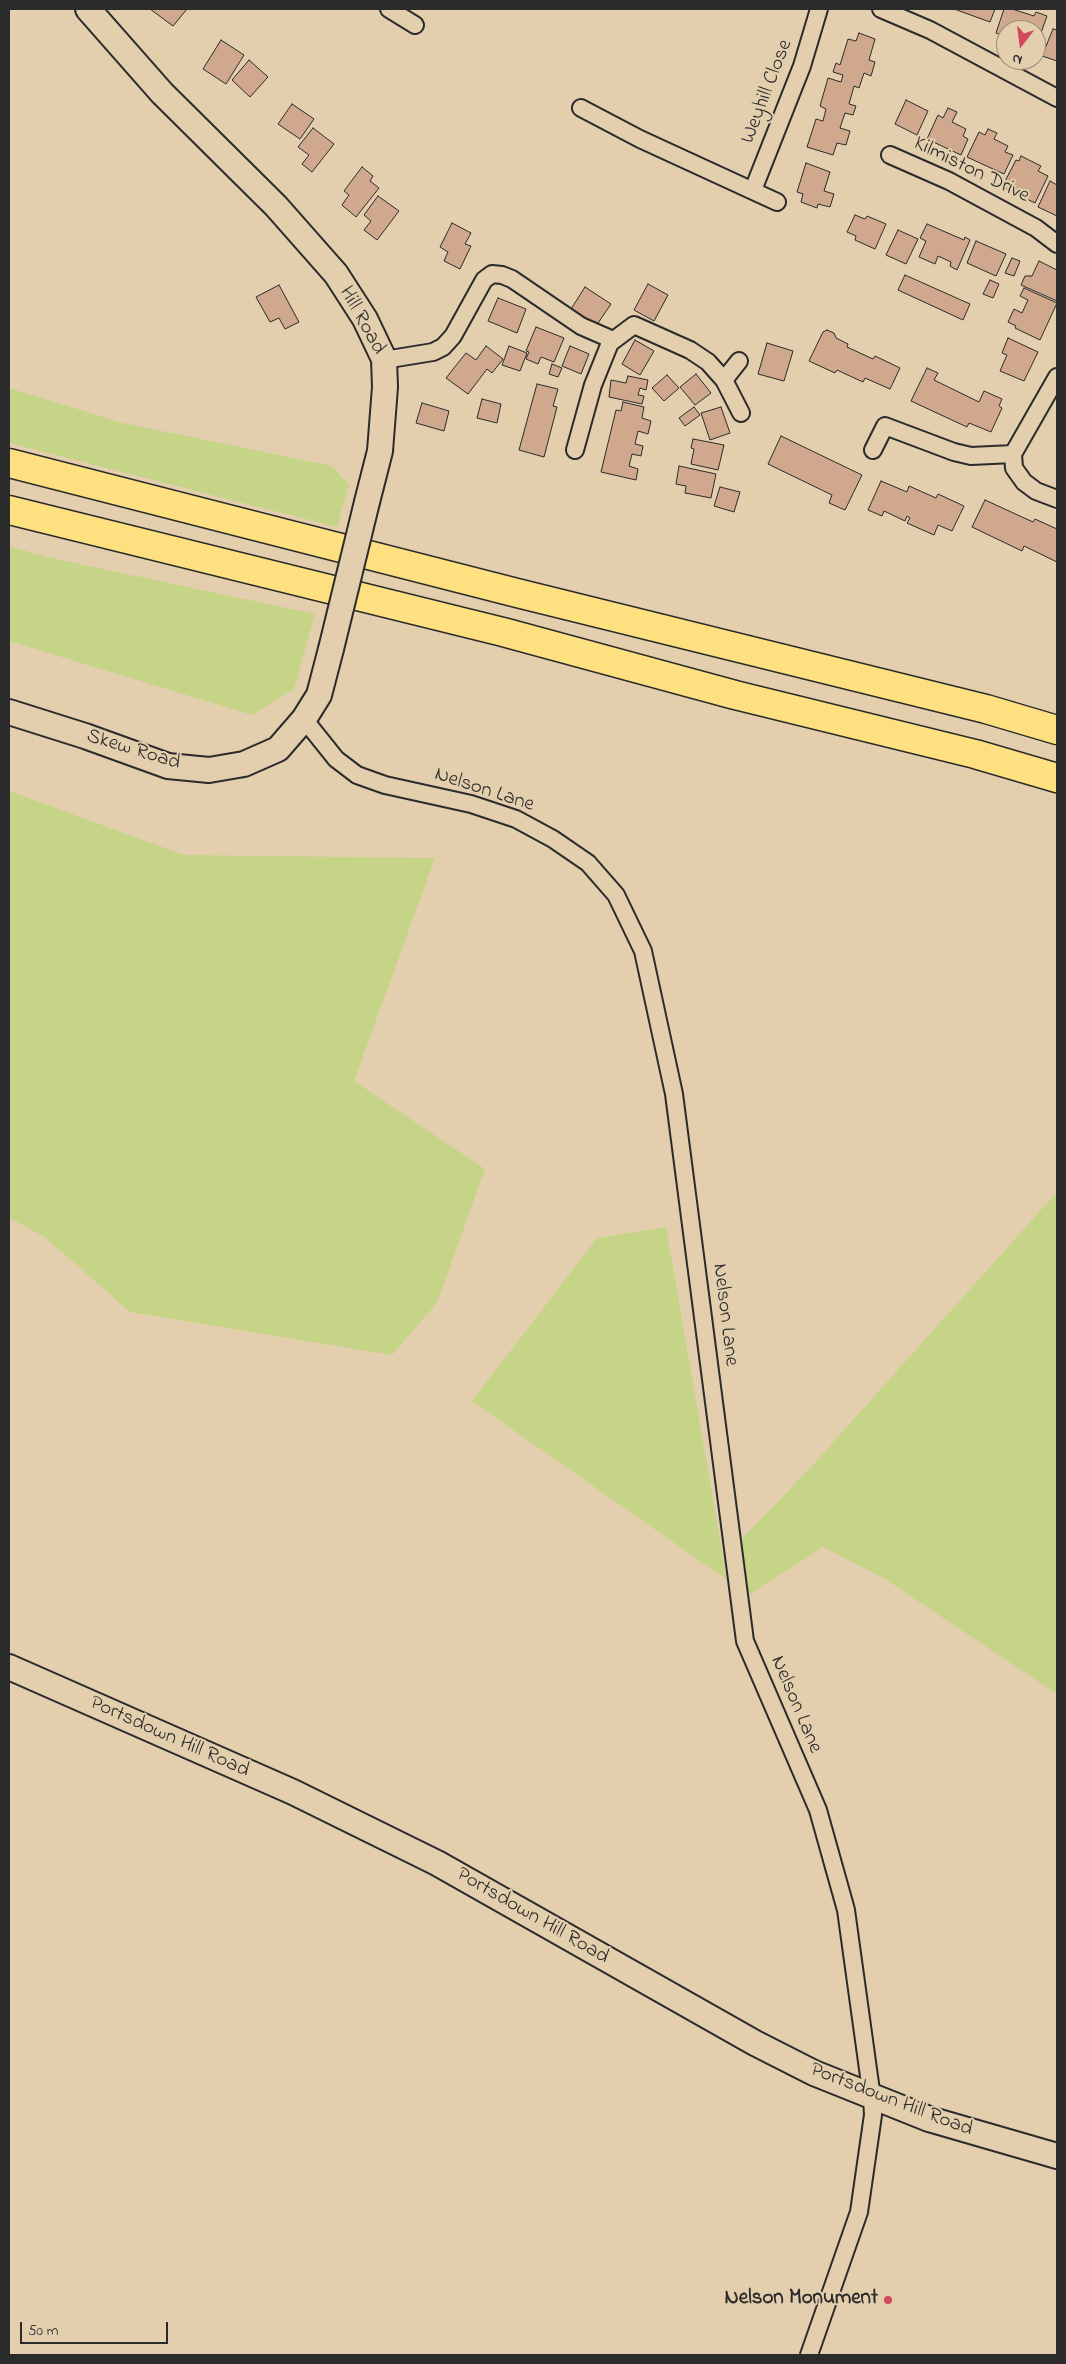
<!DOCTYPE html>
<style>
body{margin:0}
#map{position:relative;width:1066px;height:2364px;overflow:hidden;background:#e3cead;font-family:"Indie Flower",sans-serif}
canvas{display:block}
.frame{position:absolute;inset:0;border:10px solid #2b2b2b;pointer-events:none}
.north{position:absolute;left:996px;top:20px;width:50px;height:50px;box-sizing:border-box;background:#e3cead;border:1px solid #998d79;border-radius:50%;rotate:195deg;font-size:14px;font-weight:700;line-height:20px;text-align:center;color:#2b2b2b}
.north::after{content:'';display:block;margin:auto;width:18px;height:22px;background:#d1495b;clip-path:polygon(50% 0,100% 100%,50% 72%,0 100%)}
.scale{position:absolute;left:20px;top:2322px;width:148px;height:22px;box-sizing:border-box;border:2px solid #2b2b2b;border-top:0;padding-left:6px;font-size:15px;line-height:18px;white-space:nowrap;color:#2b2b2b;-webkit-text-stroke:4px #e3cead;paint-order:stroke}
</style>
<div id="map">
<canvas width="1066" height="2364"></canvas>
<div class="frame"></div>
<div class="north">N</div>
<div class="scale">50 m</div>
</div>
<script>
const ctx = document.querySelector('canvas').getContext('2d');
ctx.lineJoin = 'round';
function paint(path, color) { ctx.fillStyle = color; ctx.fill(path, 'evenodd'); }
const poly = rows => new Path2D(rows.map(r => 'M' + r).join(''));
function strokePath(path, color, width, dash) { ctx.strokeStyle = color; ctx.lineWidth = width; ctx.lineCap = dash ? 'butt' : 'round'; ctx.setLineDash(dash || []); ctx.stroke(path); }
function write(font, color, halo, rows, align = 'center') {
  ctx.font = font + ' "Indie Flower",sans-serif'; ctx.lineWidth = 4; ctx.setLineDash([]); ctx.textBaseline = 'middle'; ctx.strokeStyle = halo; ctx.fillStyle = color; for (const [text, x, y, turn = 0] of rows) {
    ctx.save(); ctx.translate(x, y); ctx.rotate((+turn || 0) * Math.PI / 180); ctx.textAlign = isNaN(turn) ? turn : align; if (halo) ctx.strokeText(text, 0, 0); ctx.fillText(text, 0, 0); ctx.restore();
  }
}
paint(poly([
 [9,388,123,423,332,466,349,485,337,527,9,443],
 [9,546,51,558,315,614,294,689,252,715,9,641],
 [9,791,184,855,435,858,354,1081,485,1169,437,1303,392,1355,130,1312,46,1238,9,1217],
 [1057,1192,1057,1694,885,1579,823,1547,747,1596,740,1541,811,1467],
 [666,1227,727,1580,472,1401,597,1238]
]), '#c6d488');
const building = poly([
 [150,9,187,9,173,26,150,9],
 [954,9,995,9,990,22,954,9],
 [1004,9,1012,9,1034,16,1036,12,1047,16,1036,47,1036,30,1006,30,1006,37,996,33,1004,9],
 [1053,29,1057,30,1057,61,1042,56,1053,29],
 [859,33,875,39,869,60,875,62,871,76,864,73,859,88,854,86,849,104,856,106,853,115,845,113,840,128,850,131,846,145,837,143,833,155,807,147,816,119,823,121,826,109,820,106,828,78,841,82,843,75,833,72,836,63,840,65,848,39,856,41,859,33],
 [221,40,244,55,226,84,203,69,221,40],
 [249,60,268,77,250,97,232,80,249,60],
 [906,100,928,111,917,135,895,124,906,100],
 [292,104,314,119,300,139,278,124,292,104],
 [948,108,957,112,952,122,966,129,963,136,968,139,961,155,927,139,938,115,943,118,948,108],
 [313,128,334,144,312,172,302,164,309,155,298,147,313,128],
 [988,129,997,133,994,139,1008,146,1005,152,1013,155,1004,174,967,157,979,132,985,135,988,129],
 [1021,156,1041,166,1038,171,1048,176,1035,203,1002,187,1016,160,1019,161,1021,156],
 [806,163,830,172,824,191,834,194,830,207,818,204,817,208,801,202,803,194,797,192,806,163],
 [362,167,373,176,370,181,379,188,356,217,342,205,349,195,344,191,362,167],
 [1050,181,1057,185,1057,216,1038,207,1050,181],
 [378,196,399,211,377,240,364,230,371,221,364,215,378,196],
 [855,215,865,219,867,216,886,224,875,249,855,240,856,236,847,232,855,215],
 [452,223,471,233,465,244,471,246,460,269,444,261,448,252,440,247,452,223],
 [927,224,964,240,965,237,970,240,957,270,950,266,951,262,938,256,935,264,919,257,926,241,920,238,927,224],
 [898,230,918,239,906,264,886,255,898,230],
 [976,241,1006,254,996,276,967,263,976,241],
 [1012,258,1020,261,1014,276,1005,273,1012,258],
 [1039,261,1057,270,1057,301,1021,285,1025,276,1032,276,1039,261],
 [905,275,970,304,963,320,898,290,905,275],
 [990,280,999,284,993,298,983,294,990,280],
 [648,284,668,295,654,321,634,310,648,284],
 [279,285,299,322,285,329,279,318,270,322,256,297,279,285],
 [585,287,611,304,596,326,571,309,585,287],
 [1024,288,1057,303,1040,340,1015,328,1016,326,1008,322,1014,309,1022,313,1028,300,1020,296,1024,288],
 [498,298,526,309,517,333,488,321,498,298],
 [536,327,564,338,554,362,541,357,538,364,526,359,529,352,526,351,536,327],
 [827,330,834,333,836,338,848,344,847,347,873,359,875,356,900,368,890,389,865,378,863,382,837,370,835,373,809,361,823,332,827,330],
 [1008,338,1038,352,1024,381,1000,371,1007,355,1002,353,1008,338],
 [635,340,654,351,640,375,622,364,635,340],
 [767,343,793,351,784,381,758,374,767,343],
 [486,346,503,359,492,373,487,369,468,394,446,378,466,353,476,360,486,346],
 [509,346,527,353,520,371,502,365,509,346],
 [570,346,589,354,581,374,562,366,570,346],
 [552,364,562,368,558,377,549,374,552,364],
 [927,368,938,373,934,380,979,402,984,391,1002,399,999,406,1002,408,991,432,969,423,967,427,911,401,927,368],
 [696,374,711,393,695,405,680,387,696,374],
 [667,375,679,388,664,401,652,388,667,375],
 [628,376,648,380,646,390,640,388,638,395,644,396,642,404,609,397,611,380,626,383,628,376],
 [537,384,558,389,553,406,557,407,544,457,519,450,537,384],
 [482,399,501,404,497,423,477,418,482,399],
 [623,402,644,407,642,418,651,421,648,434,638,431,635,444,643,446,641,456,632,454,629,466,638,469,636,480,601,472,616,410,621,411,623,402],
 [422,403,449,411,444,431,416,423,422,403],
 [694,407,700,415,685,426,679,418,694,407],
 [721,407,730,433,710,440,701,413,721,407],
 [781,436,862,475,845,510,829,503,832,495,768,464,781,436],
 [693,439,724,445,718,470,691,464,694,449,691,448,693,439],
 [679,466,716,474,711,498,685,493,686,486,676,484,679,466],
 [881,481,907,492,909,486,936,498,938,494,964,506,952,531,938,525,934,535,907,523,910,518,907,516,905,521,884,511,882,516,868,510,881,481],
 [720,487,740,492,734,512,714,506,720,487],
 [985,500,1033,522,1035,519,1057,529,1057,562,1024,546,1022,551,972,527,985,500]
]);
paint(building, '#d0a88d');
strokePath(building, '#2b2b2b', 1);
const street = poly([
 [389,9,415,25],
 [881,9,930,30,1057,98],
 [581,108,640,139,777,202],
 [890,155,949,181,1036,228,1057,244],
 [753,190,802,66,819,9],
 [384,360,433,352,443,347,453,336,484,280,492,274,502,275,512,279,581,326,613,340],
 [724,380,739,361],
 [575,450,593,385,610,343,634,325,690,350,708,362,724,380,741,413],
 [873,450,885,426,954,452,971,456,1013,454,1057,377],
 [1013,454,1014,468,1024,482,1036,491,1057,499],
 [304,719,336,759,357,775,385,785,471,804,516,819,553,839,588,863,616,895,643,951,674,1094,745,1641,818,1810,846,1910,872,2098,873,2115,859,2212,809,2355]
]);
const secondary = poly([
 [88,9,162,93,276,206,336,274,365,319,384,359,385,387,380,451,367,502],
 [9,712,85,736,168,766,209,770,244,764,278,749,304,719,319,695,331,649],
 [9,1667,293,1792,437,1863,755,2043,814,2073,929,2119,1057,2156]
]);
const highway = poly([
 [9,463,517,593,986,709,1057,730],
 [9,510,503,632,735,695,975,754,1057,778]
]);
strokePath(street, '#2b2b2b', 20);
strokePath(secondary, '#2b2b2b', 28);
strokePath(highway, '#2b2b2b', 31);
strokePath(street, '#e3cead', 16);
strokePath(secondary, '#e3cead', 24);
strokePath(highway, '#fde080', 28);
const secondaryBridge = poly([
 [331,649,367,502]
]);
strokePath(secondaryBridge, '#2b2b2b', 28, []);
strokePath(secondaryBridge, '#e3cead', 24);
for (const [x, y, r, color] of [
 [888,2300,5,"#d1495b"]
]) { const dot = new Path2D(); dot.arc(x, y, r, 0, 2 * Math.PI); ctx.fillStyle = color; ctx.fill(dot); strokePath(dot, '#e3cead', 2); }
write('21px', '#2b2b2b', '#e3cead', [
 ["Weyhill Close",768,92,-69],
 ["Kilmiston Drive",971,171,26],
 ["Hill Road",361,321,61],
 ["Skew Road",133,751,17],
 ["Nelson Lane",484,791,18],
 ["Nelson Lane",724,1315,83],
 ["Nelson Lane",795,1705,67],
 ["Portsdown Hill Road",169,1738,24],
 ["Portsdown Hill Road",532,1917,30],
 ["Portsdown Hill Road",891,2101,21]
]);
write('bold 21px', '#2b2b2b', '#e3cead', [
 ["Nelson Monument",878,2300]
], 'right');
</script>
